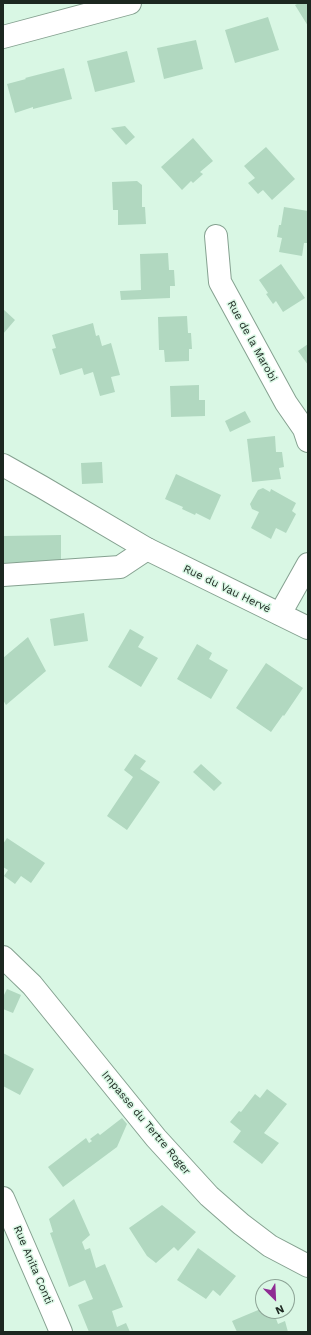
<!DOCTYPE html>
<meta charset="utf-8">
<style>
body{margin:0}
#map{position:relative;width:311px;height:1335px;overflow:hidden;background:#d9f7e4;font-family:"Work Sans",sans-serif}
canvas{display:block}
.frame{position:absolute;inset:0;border:4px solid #1c2720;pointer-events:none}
.north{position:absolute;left:255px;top:1279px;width:40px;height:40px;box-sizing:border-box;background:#d9f7e4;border:1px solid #8da496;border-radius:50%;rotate:156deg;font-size:11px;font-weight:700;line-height:16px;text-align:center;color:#1c2720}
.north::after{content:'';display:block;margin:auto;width:14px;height:18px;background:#8f2c93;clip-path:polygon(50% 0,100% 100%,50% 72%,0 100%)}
</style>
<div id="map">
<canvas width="311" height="1335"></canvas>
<div class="frame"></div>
<div class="north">N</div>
</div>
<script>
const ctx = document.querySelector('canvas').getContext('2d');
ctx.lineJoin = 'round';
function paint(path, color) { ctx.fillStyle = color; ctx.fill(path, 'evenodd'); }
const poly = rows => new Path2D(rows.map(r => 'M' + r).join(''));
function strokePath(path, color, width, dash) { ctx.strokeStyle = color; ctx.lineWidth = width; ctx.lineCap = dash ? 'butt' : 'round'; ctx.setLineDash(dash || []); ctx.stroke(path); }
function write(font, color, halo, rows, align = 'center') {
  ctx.font = font + ' "Work Sans",sans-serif'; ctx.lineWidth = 3; ctx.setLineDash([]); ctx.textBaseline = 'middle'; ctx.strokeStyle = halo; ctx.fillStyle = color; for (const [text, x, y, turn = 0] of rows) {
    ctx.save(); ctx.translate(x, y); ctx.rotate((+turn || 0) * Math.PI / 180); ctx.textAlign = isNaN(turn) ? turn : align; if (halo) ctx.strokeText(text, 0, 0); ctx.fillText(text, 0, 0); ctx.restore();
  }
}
paint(poly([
 [299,3,308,3,308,26,295,5],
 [268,17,279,50,235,63,225,30],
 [196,40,203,69,164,79,157,48],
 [127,51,135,82,95,92,87,61],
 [64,68,72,99,33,109,33,107,15,113,7,84,26,79,25,78],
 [125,126,135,137,126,145,111,128],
 [193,138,213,161,200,172,203,174,202,175,193,183,191,181,182,190,161,167],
 [266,147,295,179,272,200,263,190,258,194,248,183,255,178,244,166],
 [137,181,142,185,142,207,145,207,146,224,118,225,118,210,113,210,112,182],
 [284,207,308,211,308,239,307,243,304,243,302,256,279,252,282,238,277,237,279,225,281,225],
 [168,253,169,270,174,270,175,286,170,286,170,298,121,300,120,291,141,290,140,254],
 [281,264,305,298,283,312,276,301,273,304,266,294,268,293,259,280],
 [3,309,15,320,3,334],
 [187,316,188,333,191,333,192,349,189,349,189,361,165,362,164,350,159,350,158,317],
 [93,323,96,336,99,335,102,346,111,343,120,375,111,377,115,392,100,396,93,372,84,375,82,368,60,375,52,349,56,348,52,335],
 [308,344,308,365,298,351],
 [199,385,199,400,205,400,205,416,171,417,170,386],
 [245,411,251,422,230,432,225,421],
 [275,436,276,452,282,452,284,467,279,468,281,479,252,482,247,439],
 [102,462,103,483,82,484,81,463],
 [176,474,221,495,210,520,196,513,195,515,182,509,183,507,165,499],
 [263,488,270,492,271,489,296,503,292,511,296,514,286,533,276,528,271,539,251,528,259,512,252,509,250,504,258,490],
 [61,535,61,561,3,563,3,536],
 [84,613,88,641,54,646,50,619],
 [130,629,144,637,138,647,158,658,141,687,108,667],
 [28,637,46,671,6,705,3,700,3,658],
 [197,644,212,653,209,659,228,670,211,699,177,679],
 [266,663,303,688,284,716,283,715,271,732,236,708],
 [135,754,146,761,140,769,160,782,127,830,107,816,133,777,124,770],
 [201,764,222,783,214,791,193,772],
 [7,838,45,863,31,883,21,876,15,884,4,876,8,870,3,867,3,844],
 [7,989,21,995,13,1013,3,1009,3,997],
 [3,1053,34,1069,20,1095,3,1086],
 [267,1089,287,1104,264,1133,279,1143,262,1164,233,1142,241,1131,230,1122,239,1111,241,1112,255,1094,260,1098],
 [122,1118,127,1124,117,1147,63,1187,48,1167,86,1138,89,1143,92,1141,90,1139,98,1133,100,1135],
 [74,1199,90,1235,82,1242,85,1250,90,1248,96,1268,105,1264,123,1307,112,1311,117,1327,126,1323,130,1332,89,1332,78,1305,93,1299,85,1280,69,1287,50,1233,53,1232,49,1219],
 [162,1205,196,1232,178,1251,174,1247,156,1263,147,1256,129,1228],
 [198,1248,236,1276,220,1296,213,1290,206,1299,177,1280],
 [263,1308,263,1311,265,1311,268,1318,275,1316,278,1324,285,1321,288,1332,237,1332,232,1321]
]), '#b1d8c0');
const street = poly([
 [3,37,130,3],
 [216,236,220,282,286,403,304,429,308,441],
 [3,575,120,567,147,549],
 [280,614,308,564],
 [3,957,32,985,156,1138,209,1196,241,1224,270,1246,308,1266],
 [3,1198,53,1313,61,1332]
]);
const secondary = poly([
 [3,465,42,487,147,549,308,628]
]);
strokePath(street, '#85a190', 24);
strokePath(secondary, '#85a190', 24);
strokePath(street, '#fff', 22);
strokePath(secondary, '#fff', 22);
write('11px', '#1c2720', '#d9f7e4', [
 ["Rue de la Marobi",252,341,61],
 ["Rue du Vau Hervé",227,589,26],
 ["Impasse du Tertre Roger",146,1123,50],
 ["Rue Anita Conti",33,1265,67]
]);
</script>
